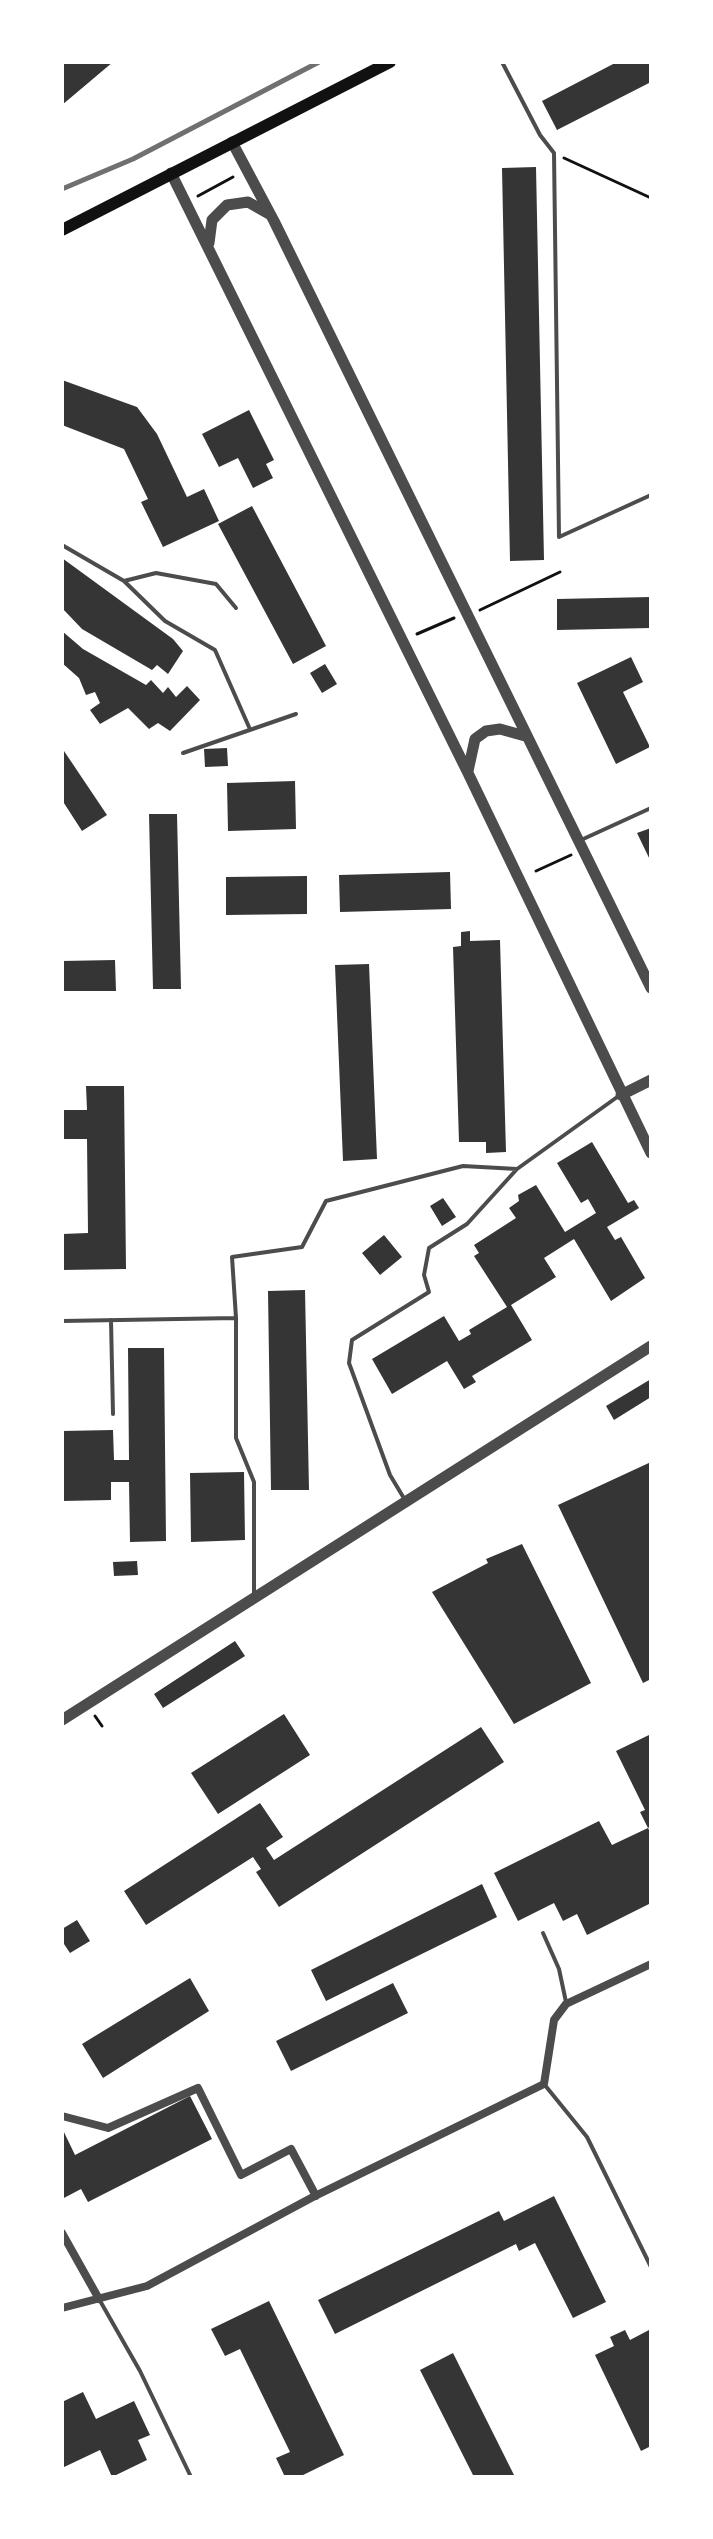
<!DOCTYPE html>
<style>
body{margin:0}
#map{position:relative;width:713px;height:2539px;overflow:hidden;background:#fff;font-family:"Roboto Condensed",sans-serif}
canvas{display:block}
.frame{position:absolute;inset:0;border:64px solid #fff;pointer-events:none}
</style>
<div id="map">
<canvas width="713" height="2539"></canvas>
<div class="frame"></div>
</div>
<script>
const ctx = document.querySelector('canvas').getContext('2d');
ctx.lineJoin = 'round';
function paint(path, color) { ctx.fillStyle = color; ctx.fill(path, 'evenodd'); }
const poly = rows => new Path2D(rows.map(r => 'M' + r).join(''));
function strokePath(path, color, width, dash) { ctx.strokeStyle = color; ctx.lineWidth = width; ctx.lineCap = dash ? 'butt' : 'round'; ctx.setLineDash(dash || []); ctx.stroke(path); }
paint(poly([
 [62,62,113,62,62,105],
 [617,62,651,62,651,82,557,130,542,101],
 [536,167,544,560,510,561,502,168],
 [62,380,137,407,157,434,187,497,204,489,219,521,163,547,141,502,148,499,124,449,62,425],
 [249,410,274,460,266,464,273,478,253,488,238,458,219,467,202,434],
 [252,506,326,646,293,664,218,524],
 [62,558,173,639,183,651,168,674,157,665,152,670,82,629,62,608],
 [651,597,651,628,557,630,557,599],
 [62,631,83,649,146,685,151,680,163,693,168,687,176,697,187,686,200,700,170,731,158,723,149,729,128,708,100,724,90,710,100,703,95,692,86,695,79,678,62,663],
 [631,657,643,682,623,692,650,747,616,764,577,683],
 [325,664,337,684,322,693,310,673],
 [62,748,107,815,82,831,62,800],
 [227,748,228,766,205,767,204,749],
 [295,781,296,829,228,831,227,783],
 [149,814,177,814,181,989,153,989],
 [651,828,651,862,637,833],
 [450,872,451,909,340,912,339,875],
 [307,876,307,914,226,915,226,877],
 [470,931,470,941,500,940,506,1152,486,1153,486,1142,459,1142,453,947,461,946,461,932],
 [115,960,116,991,62,991,62,961],
 [369,964,377,1159,343,1161,335,965],
 [86,1086,124,1086,126,1269,62,1270,62,1234,88,1233,87,1139,62,1139,62,1110,87,1110],
 [592,1142,628,1203,634,1200,639,1208,607,1227,615,1240,621,1237,645,1278,611,1301,574,1239,544,1258,556,1277,511,1305,532,1340,472,1376,476,1382,464,1389,447,1361,392,1394,372,1359,444,1316,459,1341,471,1334,469,1330,507,1307,474,1256,479,1253,474,1245,516,1218,509,1208,519,1201,518,1195,536,1185,565,1232,596,1213,588,1199,581,1203,557,1163],
 [443,1198,456,1217,442,1226,430,1206],
 [384,1235,402,1257,380,1275,362,1253],
 [305,1290,309,1490,271,1490,268,1291],
 [128,1348,164,1348,166,1541,130,1542,129,1482,111,1482,111,1500,62,1501,62,1431,113,1430,114,1460,129,1460],
 [651,1379,651,1397,614,1420,606,1406],
 [651,1462,651,1679,643,1683,558,1505],
 [244,1472,245,1540,191,1542,190,1473],
 [522,1544,591,1683,514,1724,432,1592,488,1563,486,1559],
 [137,1561,138,1575,114,1576,113,1562],
 [235,1641,245,1656,163,1708,154,1694],
 [284,1714,310,1755,218,1814,191,1773],
 [481,1727,504,1762,279,1907,256,1872,261,1869,253,1857,146,1925,124,1891,260,1803,283,1837,266,1848,274,1860],
 [649,1735,651,1826,648,1828,640,1812,645,1810,616,1751],
 [599,1821,612,1845,648,1828,651,1834,651,1903,587,1935,577,1914,563,1921,554,1903,518,1921,494,1873],
 [482,1884,497,1917,326,2001,311,1970],
 [77,1920,90,1941,70,1953,62,1941,62,1929],
 [190,1978,209,2011,103,2078,82,2044],
 [393,1983,408,2013,291,2071,276,2041],
 [190,2096,212,2139,88,2202,81,2189,62,2199,62,2128,75,2155],
 [554,2196,606,2302,573,2318,535,2243,519,2251,516,2244,335,2334,318,2300,499,2211,504,2221],
 [269,2301,344,2455,299,2477,285,2477,276,2458,290,2452,240,2349,225,2356,211,2329],
 [625,2330,630,2340,649,2330,651,2334,651,2446,641,2451,595,2355,614,2346,610,2337],
 [453,2353,515,2477,474,2477,420,2370],
 [83,2392,96,2419,134,2401,150,2435,138,2440,147,2460,112,2477,100,2450,62,2468,62,2402]
]), '#353535');
strokePath(poly([
 [564,158,651,198],
 [198,196,233,177],
 [480,610,560,572],
 [417,634,454,618],
 [536,871,571,855],
 [95,1716,102,1726]
]), '#111', 3);
strokePath(poly([
 [502,62,540,135,554,153,559,537,651,495],
 [62,545,124,581,156,573,216,584,236,608],
 [124,581,165,621,215,650,249,727],
 [183,753,296,714],
 [581,840,651,808],
 [236,1318,232,1257,302,1247,326,1201,463,1166,517,1169],
 [111,1320,113,1414],
 [62,1321,236,1318,236,1438,254,1482,254,1594],
 [405,1500,390,1475,349,1363,352,1340,429,1292,424,1275,429,1248,467,1224,517,1169,620,1095],
 [543,1933,559,1969,566,2002],
 [544,2084,587,2137,651,2267],
 [99,2299,140,2371,191,2477]
]), '#4c4c4c', 4);
strokePath(poly([
 [62,2116,108,2128,198,2088,241,2175,291,2149,316,2196],
 [62,2233,99,2299],
 [62,2308,147,2286,313,2197,544,2084,554,2020,566,2004,651,1964]
]), '#4c4c4c', 8);
strokePath(poly([
 [232,142,274,221,651,988],
 [171,173,468,773,651,1153],
 [209,243,212,220,227,205,248,202,269,214],
 [468,771,475,739,486,731,500,729,525,736],
 [621,1095,651,1080],
 [62,1720,651,1346]
]), '#4c4c4c', 11);
strokePath(poly([
 [62,230,390,62]
]), '#111', 12);
strokePath(poly([
 [62,189,133,159,319,62]
]), '#707070', 5);
</script>
